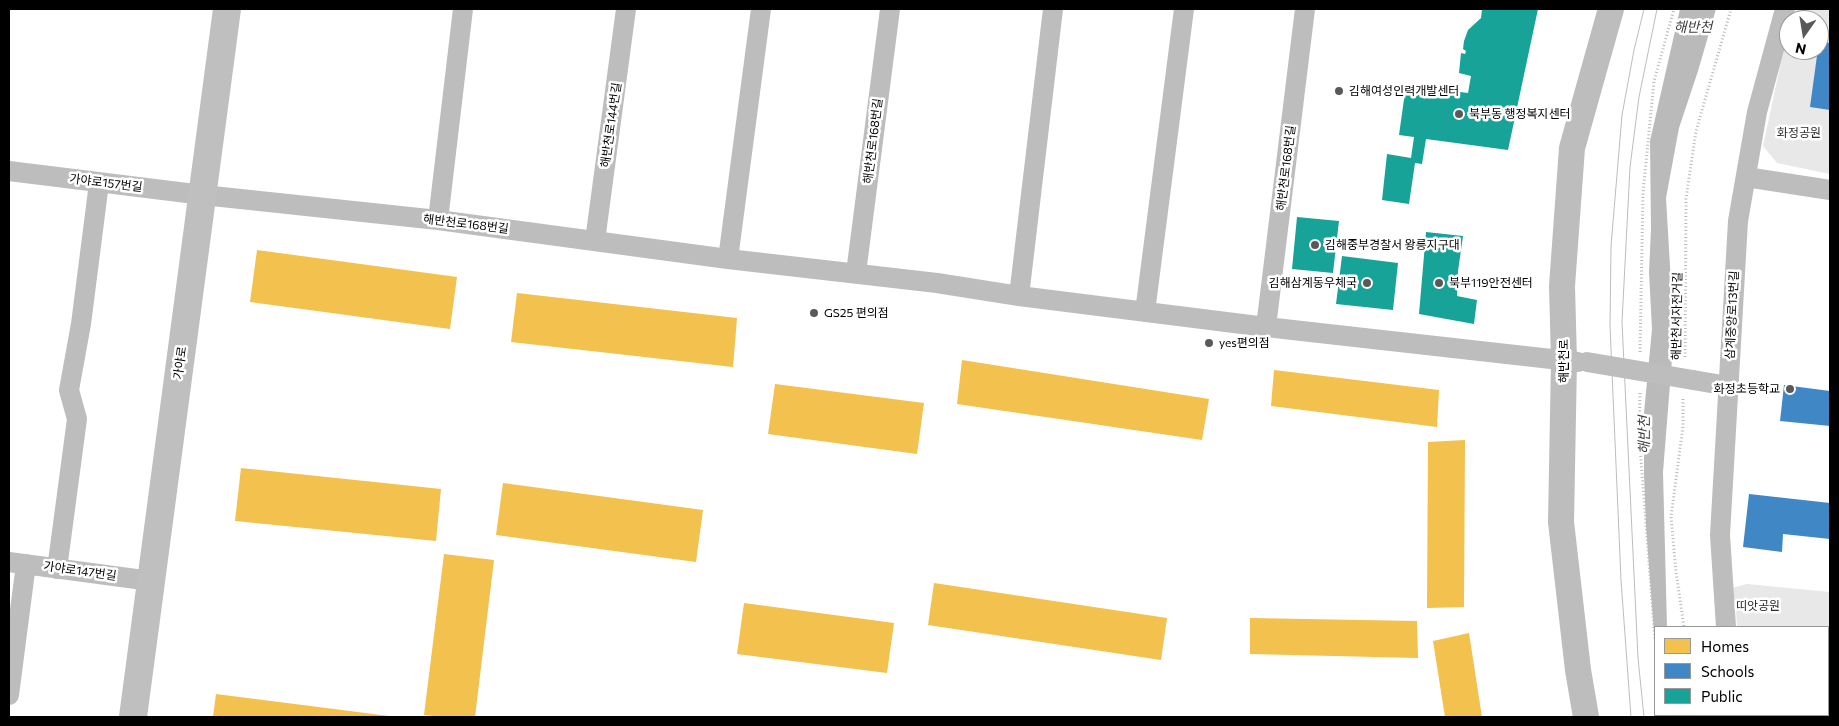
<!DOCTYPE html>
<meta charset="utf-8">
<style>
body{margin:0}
#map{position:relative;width:1839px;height:726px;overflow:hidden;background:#fff;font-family:Commissioner,sans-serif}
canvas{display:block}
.frame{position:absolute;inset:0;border:10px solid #000;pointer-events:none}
.legend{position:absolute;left:1654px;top:626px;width:175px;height:90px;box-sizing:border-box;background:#fff;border:1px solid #999;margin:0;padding:6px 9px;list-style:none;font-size:15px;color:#000}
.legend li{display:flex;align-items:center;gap:10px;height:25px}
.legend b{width:25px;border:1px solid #999}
.north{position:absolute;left:1779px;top:10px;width:50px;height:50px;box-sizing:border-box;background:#fff;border:1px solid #999;border-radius:50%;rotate:193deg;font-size:14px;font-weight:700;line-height:20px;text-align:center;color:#000}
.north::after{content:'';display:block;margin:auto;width:18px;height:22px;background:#595959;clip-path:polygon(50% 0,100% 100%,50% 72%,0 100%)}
</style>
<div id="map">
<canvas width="1839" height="726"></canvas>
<div class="frame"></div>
<ul class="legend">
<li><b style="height:14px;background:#f2c14e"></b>Homes</li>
<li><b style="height:14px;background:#3f88c5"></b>Schools</li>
<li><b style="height:14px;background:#17a398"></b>Public</li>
</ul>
<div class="north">N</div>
</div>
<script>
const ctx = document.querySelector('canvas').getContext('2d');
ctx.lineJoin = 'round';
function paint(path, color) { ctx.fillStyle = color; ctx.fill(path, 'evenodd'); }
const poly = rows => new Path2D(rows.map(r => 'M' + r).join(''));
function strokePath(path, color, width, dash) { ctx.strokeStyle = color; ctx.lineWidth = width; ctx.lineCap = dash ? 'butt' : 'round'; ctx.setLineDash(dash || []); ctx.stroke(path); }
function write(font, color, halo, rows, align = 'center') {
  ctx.font = font + ' Commissioner,"Noto Sans KR",sans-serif'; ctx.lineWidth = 5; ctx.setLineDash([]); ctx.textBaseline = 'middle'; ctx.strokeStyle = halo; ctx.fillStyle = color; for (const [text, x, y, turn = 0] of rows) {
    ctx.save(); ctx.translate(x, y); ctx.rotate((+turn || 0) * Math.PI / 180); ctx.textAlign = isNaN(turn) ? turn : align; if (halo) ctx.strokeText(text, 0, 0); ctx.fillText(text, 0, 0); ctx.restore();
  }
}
paint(poly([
 [1796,9,1830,9,1830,174,1777,163,1763,146,1781,62,1789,34,1789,50,1819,50,1819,20,1793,20],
 [1747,584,1830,592,1830,717,1750,717,1750,715,1828,715,1828,627,1737,627,1736,610,1732,588]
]), '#e8e8e8');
paint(poly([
 [1680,9,1716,9,1698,71,1679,128,1666,198,1674,334,1663,472,1667,627,1655,627,1655,647,1646,526,1644,474,1644,413,1652,329,1649,272,1651,229,1650,141]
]), '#bababa');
paint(poly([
 [257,250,457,277,450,329,250,302],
 [517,293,737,318,733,367,511,342],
 [962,360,1209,399,1202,440,957,404],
 [1274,370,1439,390,1437,427,1271,406],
 [775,384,924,403,917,454,768,434],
 [1465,440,1464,607,1427,608,1428,442],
 [241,468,441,489,436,541,235,521],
 [503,483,703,510,696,562,496,535],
 [444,554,494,560,475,717,444,717,424,715],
 [934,583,1167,618,1161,660,928,625],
 [744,603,894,623,887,673,737,654],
 [1250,618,1417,621,1418,658,1250,654],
 [1469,633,1482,717,1445,717,1433,641],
 [216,694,389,716,389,717,213,717]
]), '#f2c14e');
paint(poly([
 [1819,41,1830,43,1830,110,1810,107],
 [1784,385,1830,391,1830,426,1780,421],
 [1749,494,1830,503,1830,539,1783,534,1782,552,1743,547]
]), '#3f88c5');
paint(poly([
 [1482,9,1538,9,1508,150,1426,139,1422,164,1415,163,1409,204,1382,200,1387,154,1411,158,1414,137,1399,135,1406,85,1468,93,1471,76,1459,73,1461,53,1465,54,1466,51,1463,49,1464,41,1468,30,1481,18],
 [1297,217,1339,221,1333,273,1292,269],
 [1426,232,1463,236,1458,271,1457,296,1477,300,1474,324,1419,314],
 [1342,256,1398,263,1393,310,1336,304]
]), '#17a398');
strokePath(poly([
 [1640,352,1643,193,1654,81,1674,9],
 [1685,357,1686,199,1696,131,1731,9],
 [1640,393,1639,434,1655,639],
 [1683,399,1683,426,1671,517,1676,572,1684,627],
 [1661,715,1661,717],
 [1697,715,1697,717]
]), '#b8b8b8', 3, [1, 2.5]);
strokePath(poly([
 [9,171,203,195,438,220,728,259,937,283,1019,296,1266,327,1578,362],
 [1746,177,1830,190],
 [438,220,463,9],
 [595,241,626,9],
 [728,259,761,9],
 [856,273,890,9],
 [1019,296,1053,9],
 [1145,312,1184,9],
 [1266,327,1305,9],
 [1693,380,1728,386],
 [9,562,151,581],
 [57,569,77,419,69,390,81,324,99,183],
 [1726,627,1720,535,1738,221,1757,112,1785,9],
 [9,695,26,564],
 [1734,715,1734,717]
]), '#bdbdbd', 20);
strokePath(poly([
 [1586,717,1578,670,1561,522,1564,361,1562,286,1572,148,1611,9]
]), '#bdbdbd', 26);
strokePath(poly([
 [133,717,227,9]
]), '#bfbfbf', 28);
strokePath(poly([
 [1631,717,1621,580,1610,326,1611,246,1622,115,1634,50,1644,9],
 [1644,717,1638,658,1622,322,1630,167,1639,97,1657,9]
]), '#bdbdbd', 1);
strokePath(poly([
 [1587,362,1693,380]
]), '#bdbdbd', 20);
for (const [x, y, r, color] of [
 [1339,91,5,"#595959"],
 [1459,114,5,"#595959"],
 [1315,245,5,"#595959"],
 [1367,283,5,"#595959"],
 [1439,283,5,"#595959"],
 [814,313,5,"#595959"],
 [1209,343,5,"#595959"],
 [1790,389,5,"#595959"]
]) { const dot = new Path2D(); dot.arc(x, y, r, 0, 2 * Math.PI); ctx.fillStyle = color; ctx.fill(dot); strokePath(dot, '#fff', 2); }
write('12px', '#000', '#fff', [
 ["김해여성인력개발센터",1349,91],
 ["북부동 행정복지센터",1469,114],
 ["김해중부경찰서 왕릉지구대",1325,245],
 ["김해삼계동우체국",1357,283,"right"],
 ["북부119안전센터",1449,283],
 ["GS25 편의점",824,313],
 ["yes편의점",1219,343],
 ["화정초등학교",1780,389,"right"]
], 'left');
write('12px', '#000', '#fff', [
 ["해반천로144번길",611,125,-82],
 ["해반천로168번길",873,141,-83],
 ["해반천로168번길",1286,168,-83],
 ["가야로157번길",106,183,7],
 ["해반천로168번길",466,224,7],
 ["삼계중앙로13번길",1732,315,-87],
 ["해반천서자전거길",1677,316,-89],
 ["해반천로",1564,361,-90],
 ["가야로",180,363,-82],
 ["가야로147번길",80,571,8]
]);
write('12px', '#2d2d2d', '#fff', [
 ["화정공원",1799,133],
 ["띠앗공원",1758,606]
]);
write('italic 14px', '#3e3e3e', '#fff', [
 ["해반천",1693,27],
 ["해반천",1644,435,-90]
]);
</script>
